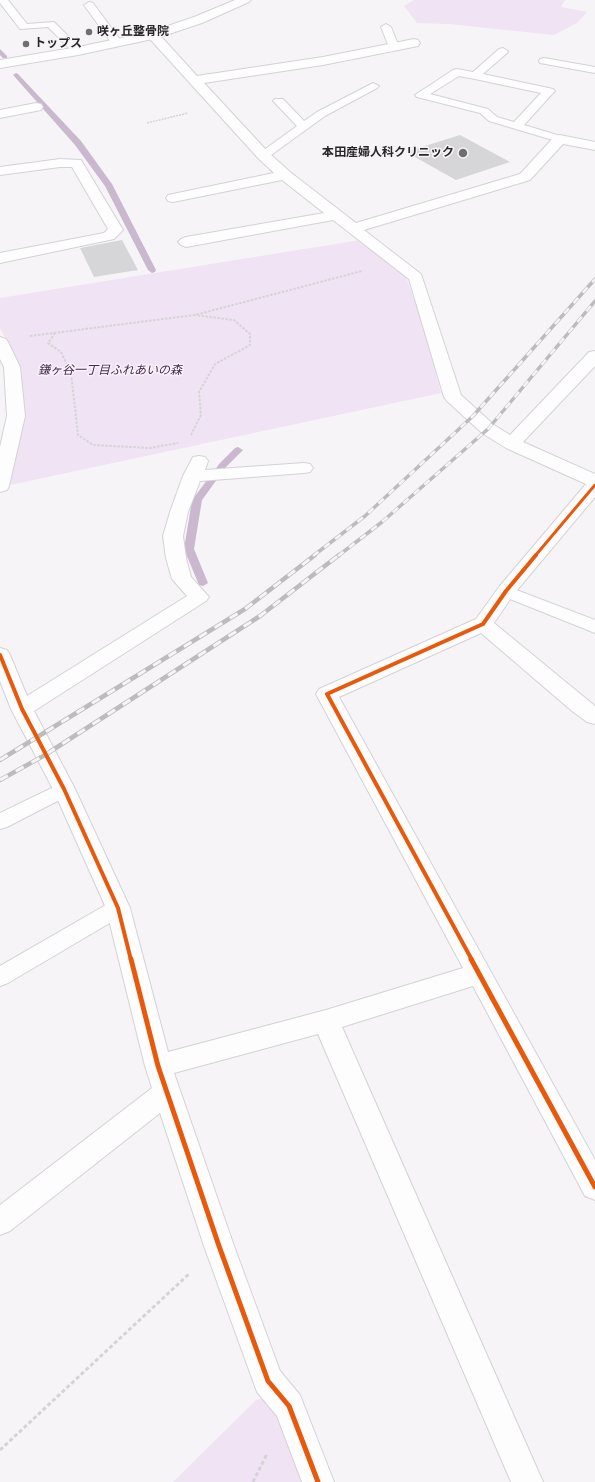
<!DOCTYPE html>
<meta charset="utf-8">
<style>
body{margin:0}
canvas{display:block;background:#f6f4f7}
</style>
<canvas width="595" height="1482"></canvas>
<script>
const ctx = document.querySelector('canvas').getContext('2d');
ctx.lineJoin = 'round';
function paint(path, color) { ctx.fillStyle = color; ctx.fill(path, 'evenodd'); }
const poly = rows => new Path2D(rows.map(r => 'M' + r).join(''));
function strokePath(path, color, width, dash) { ctx.strokeStyle = color; ctx.lineWidth = width; ctx.lineCap = dash ? 'butt' : 'round'; ctx.setLineDash(dash || []); ctx.stroke(path); }
function write(font, color, halo, rows, align = 'center') {
  ctx.font = font + ' Lora,"Noto Sans JP",serif'; ctx.lineWidth = 3; ctx.setLineDash([]); ctx.textBaseline = 'middle'; ctx.strokeStyle = halo; ctx.fillStyle = color; for (const [text, x, y, turn = 0] of rows) {
    ctx.save(); ctx.translate(x, y); ctx.rotate((+turn || 0) * Math.PI / 180); ctx.textAlign = isNaN(turn) ? turn : align; if (halo) ctx.strokeText(text, 0, 0); ctx.fillText(text, 0, 0); ctx.restore();
  }
}
paint(poly([
 [414,0,565,0,561,7,587,12,577,23,554,35,449,24,417,23,404,6],
 [360,240,391,263,406,277,421,318,441,393,10,485,22,431,22,396,7,341,0,328,0,298],
 [267,1397,285,1435,302,1482,173,1482,256,1400]
]), '#f0e3f3');
paint(poly([
 [0,49,7,56,7,58,3,58,0,55,0,49],
 [16,73,18,74,81,141,112,184,156,270,155,272,152,273,148,270,105,186,75,145,14,76,13,75,16,73],
 [238,447,243,450,226,467,202,500,194,549,208,583,203,586,199,585,184,549,192,500,220,463,235,448,238,447]
]), '#cab8ce');
paint(poly([
 [460,135,510,162,456,180,406,152],
 [122,240,138,270,94,277,80,248]
]), '#d6d5d7');
const lane = poly([
 [0,0,8,0,27,24,54,22,83,51,78,54,74,53,48,27,20,29,0,3,0,0],
 [89,2,93,3,121,41,122,43,121,45,113,45,84,5,89,2],
 [386,24,391,27,399,47,398,49,394,50,389,47,381,27,386,24],
 [503,48,508,51,507,53,483,74,553,89,555,91,553,93,524,125,564,137,566,139,564,141,556,141,489,121,480,113,417,97,415,95,453,70,457,69,473,72,499,49,503,48],
 [459,76,475,79,541,93,514,122,497,117,488,109,430,94,459,76],
 [544,58,595,67,595,73,540,63,539,61,540,59,544,58],
 [373,83,379,86,377,88,325,116,267,158,263,159,259,158,257,155,297,126,275,103,273,101,275,99,283,99,304,121,317,112,373,83],
 [506,586,595,620,595,633,500,595,497,591,500,587,506,586],
 [64,782,71,784,74,789,71,794,7,827,0,829,0,813,64,782],
 [118,900,125,902,129,908,125,914,8,983,0,986,0,966,111,902,118,900]
]);
const street = poly([
 [153,31,157,32,197,76,323,57,414,39,418,40,420,43,418,46,323,65,204,83,268,152,290,172,356,223,520,174,555,136,560,135,595,142,595,150,563,144,530,180,364,230,421,274,461,395,494,425,510,435,589,352,595,351,595,366,523,442,595,474,595,497,513,595,494,623,595,706,595,724,587,722,572,711,481,633,339,697,595,1160,595,1200,585,1196,473,986,342,1027,543,1482,511,1482,318,1034,174,1073,234,1246,280,1371,300,1395,334,1482,302,1482,277,1416,257,1392,204,1246,160,1113,10,1231,0,1235,0,1205,152,1088,145,1066,106,908,53,789,11,709,0,681,0,648,7,650,10,655,27,696,187,596,172,579,166,558,163,536,170,512,183,476,193,457,199,456,205,457,208,461,205,470,304,463,310,464,313,468,310,472,304,473,200,481,188,512,183,536,186,558,191,577,209,597,206,601,34,711,75,789,130,908,168,1052,326,1010,463,968,316,694,319,689,476,619,499,587,586,484,506,448,482,433,447,401,444,397,409,279,333,220,186,247,181,245,178,242,181,239,186,237,324,213,282,180,173,202,168,201,166,198,168,195,274,173,258,158,149,38,147,35,149,32,153,31],
 [36,103,41,104,43,107,41,110,0,118,0,110,36,103],
 [60,159,81,160,123,230,114,239,0,263,0,253,104,233,108,229,72,167,60,167,0,175,0,167,60,159],
 [0,337,6,339,8,342,20,367,25,416,9,486,7,490,0,492,0,447,7,416,4,367,0,359,0,337]
]);
const primary = poly([
 [235,0,251,0,249,2,202,23,157,38,78,55,0,68,0,60,78,47,150,32,194,17,235,0]
]);
strokePath(lane, '#d3d2d4', 2);
strokePath(street, '#d3d2d4', 2);
strokePath(primary, '#d3d2d4', 2);
strokePath(poly([
 [147,123,188,113]
]), '#d5d4d5', 1.5, [2, 1]);
strokePath(poly([
 [55,333,48,343,61,352,71,373,78,435,93,445,150,448,178,443],
 [30,336,195,315,362,271],
 [191,435,201,415,199,392,215,364,250,345,250,334,234,320,195,315]
]), '#d5d4d5', 2, [2.5, 1.5]);
strokePath(poly([
 [0,1450,190,1273],
 [253,1482,267,1454]
]), '#d5d4d5', 3, [4, 2.5]);
paint(lane, '#fefdfe');
paint(street, '#fefdfe');
paint(primary, '#fefdfe');
const railFar1 = poly([
 [313,556,365,516,473,416,595,279],
 [338,556,382,522,488,429,595,301]
]);
const rail = poly([
 [0,760,245,609,315,555],
 [0,780,45,755,260,616,339,555]
]);
strokePath(railFar1, '#bdbcbd', 3.5);
strokePath(rail, '#bdbcbd', 4.5);
strokePath(railFar1, '#f7f3f8', 2.5, [7]);
strokePath(rail, '#f7f3f8', 3, [9]);
strokePath(poly([
 [535,556,595,485]
]), '#e8590c', 3);
strokePath(poly([
 [0,655,22,709,64,789,118,908,131,960],
 [472,960,327,694,483,624,506,591,536,555]
]), '#e8590c', 4);
strokePath(poly([
 [131,959,158,1066,219,1246,268,1381,289,1406,318,1482],
 [471,959,595,1187]
]), '#e8590c', 5);
for (const [x, y, r, color] of [
 [89,32,4,"#6f6e70"],
 [26,44,4,"#6f6e70"],
 [463,153,5,"#6f6e70"]
]) { const dot = new Path2D(); dot.arc(x, y, r, 0, 2 * Math.PI); ctx.fillStyle = color; ctx.fill(dot); strokePath(dot, '#f7f3f8', 1.5); }
write('bold 12px', '#272627', '#f7f3f8', [
 ["咲ヶ丘整骨院",97,32],
 ["トップス",34,44],
 ["本田産婦人科クリニック",454,153,"right"]
], 'left');
write('italic 12px', '#47264e', '#f7f3f8', [
 ["鎌ヶ谷一丁目ふれあいの森",110,371]
]);
</script>
